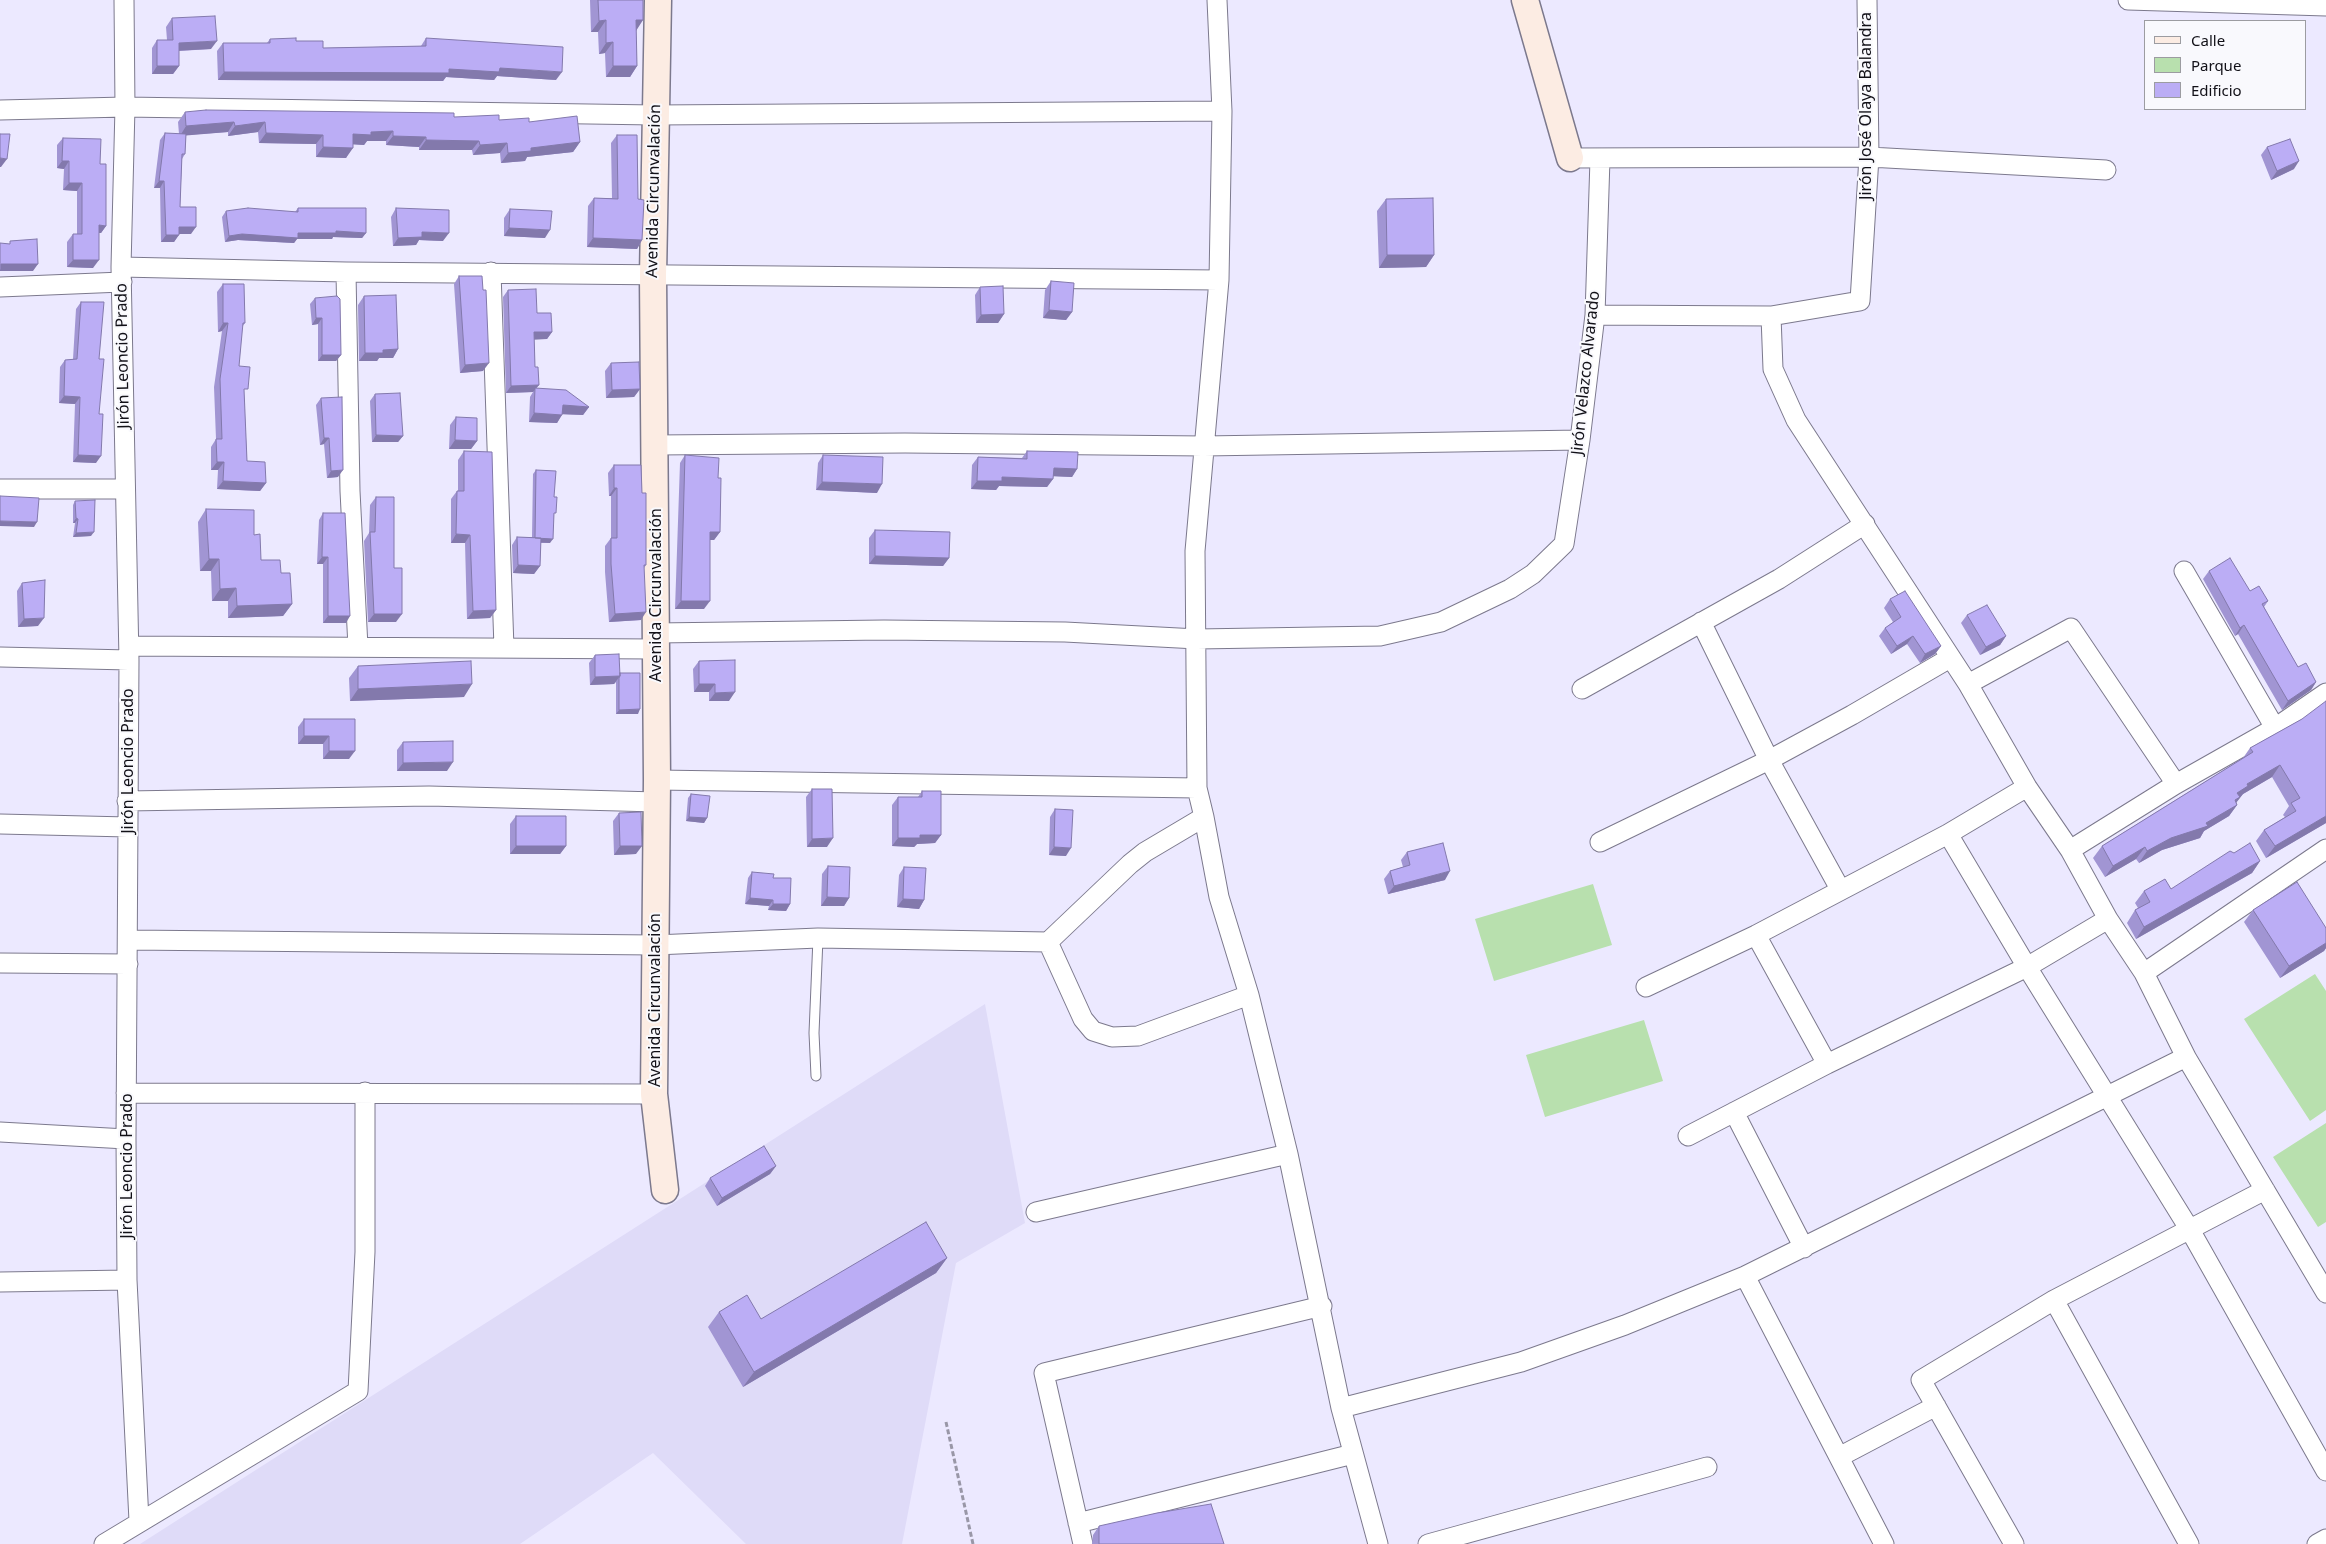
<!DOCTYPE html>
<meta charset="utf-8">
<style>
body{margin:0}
#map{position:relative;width:2326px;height:1544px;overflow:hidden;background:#ece9ff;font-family:"Noto Sans",sans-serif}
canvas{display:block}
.legend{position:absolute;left:2144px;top:20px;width:162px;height:90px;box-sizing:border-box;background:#f9f9fd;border:1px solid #9c9ca1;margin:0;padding:6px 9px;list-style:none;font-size:15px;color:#111017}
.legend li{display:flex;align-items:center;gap:10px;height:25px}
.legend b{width:25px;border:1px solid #9c9ca1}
</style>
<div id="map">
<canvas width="2326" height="1544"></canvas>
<ul class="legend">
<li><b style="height:6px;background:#fcece3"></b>Calle</li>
<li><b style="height:14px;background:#b8e0ae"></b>Parque</li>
<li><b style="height:14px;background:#bbadf5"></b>Edificio</li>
</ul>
</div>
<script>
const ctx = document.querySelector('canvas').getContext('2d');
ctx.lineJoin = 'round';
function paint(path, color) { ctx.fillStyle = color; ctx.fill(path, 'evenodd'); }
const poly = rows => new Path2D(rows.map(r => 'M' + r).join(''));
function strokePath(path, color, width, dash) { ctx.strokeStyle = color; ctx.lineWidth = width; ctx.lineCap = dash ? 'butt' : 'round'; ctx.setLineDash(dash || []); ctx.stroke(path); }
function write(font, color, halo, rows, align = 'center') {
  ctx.font = font + ' "Noto Sans",sans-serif'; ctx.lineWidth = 4; ctx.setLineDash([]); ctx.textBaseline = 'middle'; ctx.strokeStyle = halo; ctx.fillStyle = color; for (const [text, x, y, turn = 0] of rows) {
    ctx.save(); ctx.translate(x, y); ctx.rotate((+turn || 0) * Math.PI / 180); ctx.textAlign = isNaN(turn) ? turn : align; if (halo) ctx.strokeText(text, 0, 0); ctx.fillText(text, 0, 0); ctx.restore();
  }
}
paint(poly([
 [985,1004,1025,1223,956,1263,902,1544,746,1544,653,1453,520,1544,140,1544]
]), '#dfdbf8');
paint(poly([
 [1593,884,1612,945,1494,981,1475,919],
 [2315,974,2326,991,2326,1110,2310,1121,2244,1019],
 [1644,1020,1663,1081,1545,1117,1526,1055],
 [2326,1123,2326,1222,2318,1227,2273,1157]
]), '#b8e0ae');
const lane = poly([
 [816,1076,814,1033,818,938]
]);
const street = poly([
 [124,0,125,107,121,267,129,660,126,1139,127,1280,139,1521],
 [2128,0,2326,6],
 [0,110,125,107,655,115,1222,111],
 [1570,158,1869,157,2106,170],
 [121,267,346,272,1219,280],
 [346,272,350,491,358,647],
 [491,272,504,648],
 [0,287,122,282],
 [1595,315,1771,316,1860,301,1869,157,1867,0],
 [1771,316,1773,369,1796,420,1968,684,2027,787,2070,850,2108,919,2144,973,2186,1057,2326,1293],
 [655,445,905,443,1204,446,1580,440],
 [0,489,125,489],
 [2184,571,2275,728],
 [1701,622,1769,760,1840,889],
 [656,633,884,630,1065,632,1197,639,1380,636,1441,622,1510,589,1533,574,1564,544,1580,440,1595,315,1600,159],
 [129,646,656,649],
 [0,657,129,660],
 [1968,684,2071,628,2176,784],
 [1582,689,1779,579,1865,524],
 [657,780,1197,788],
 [127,801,429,796,657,802],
 [1204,817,1219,897,1249,995,1288,1154,1341,1408,1378,1544],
 [0,824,128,827],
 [1948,834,2027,967,2190,1230,2326,1471],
 [1600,842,1769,760,1852,715,1950,658],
 [2070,850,2176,784,2275,728,2326,693],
 [1756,935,1827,1064],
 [128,940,655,945,818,938,1048,942,1130,864,1145,852,1204,817,1197,788,1195,551,1219,280,1222,111,1217,0],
 [1048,942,1083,1019,1093,1031,1112,1037,1138,1036,1249,995],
 [0,963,128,964],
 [2144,973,2326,849],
 [1646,987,1756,935,1948,834,2027,787],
 [126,1093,654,1094],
 [1734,1112,1804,1248],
 [0,1132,126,1139],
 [1688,1136,1827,1064,2027,967,2108,919],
 [1036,1212,1288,1154],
 [1745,1276,1884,1544],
 [0,1282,127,1280],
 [2054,1300,2189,1544],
 [1341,1408,1521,1362,1625,1325,1745,1276,2186,1057],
 [1839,1457,1936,1406],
 [1078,1523,1353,1454],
 [104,1544,358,1391,365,1252,365,1092],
 [1083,1544,1044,1373,1322,1306],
 [1428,1544,1707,1467],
 [2014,1544,1921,1380,2054,1300,2265,1190],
 [2317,1544,2326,1539]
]);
const secondary = poly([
 [658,0,653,276,657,780,654,1094,665,1190],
 [1525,0,1570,158]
]);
strokePath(lane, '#7c798d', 11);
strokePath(street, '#7c798d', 21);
strokePath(secondary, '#7c798d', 29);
strokePath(poly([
 [946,1422,973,1544]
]), '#9997a7', 3, [5, 2.5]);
strokePath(lane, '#fff', 9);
strokePath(street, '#fff', 19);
strokePath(secondary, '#fcece3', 26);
paint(poly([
 [590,0,643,0,636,30,637,66,630,77,606,77,605,53,599,54,598,32,591,32],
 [172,18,211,49,179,51,179,66,173,74,152,74,152,48,157,40,167,40,166,27],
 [426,38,556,80,497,76,494,80,446,77,443,81,218,80,217,51,223,43,267,43,270,39,296,41,323,48,421,46],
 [185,112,454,117,529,122,580,142,573,152,527,157,525,161,501,163,500,153,473,155,472,150,419,150,419,147,386,145,386,141,367,141,364,145,353,144,346,158,316,157,316,144,259,143,258,132,228,136,228,132,186,135,185,154,182,159,180,207,191,234,179,234,174,242,161,242,160,188,154,188,160,140,165,133,179,134,178,122],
 [617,135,638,199,642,240,637,249,587,247,588,206,594,198,612,198,611,143],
 [63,138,100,164,106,226,101,233,99,233,93,268,67,267,67,242,73,234,77,234,77,191,63,190,64,169,57,168,57,145],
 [2267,147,2294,169,2271,180,2261,155],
 [1386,199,1434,255,1426,267,1379,268,1377,211],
 [298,208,366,233,362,238,333,237,332,239,297,239,294,243,238,240,225,242,222,217,226,211,295,212],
 [396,208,443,241,419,240,416,245,393,246,391,217],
 [510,209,545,238,504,236,504,218],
 [459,276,483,371,460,373,454,284],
 [1051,281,1072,312,1066,320,1043,318,1045,290],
 [223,284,245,323,242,327,239,366,244,394,247,461,266,483,260,491,217,489,218,470,211,470,211,447,216,439,214,387,222,331,218,332,217,292],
 [980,287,1004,314,998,323,976,323,975,295],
 [508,290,552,332,547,339,534,339,535,367,539,385,536,388,589,407,583,415,562,414,557,423,529,422,530,397,533,392,506,393,503,297],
 [364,296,398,349,393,358,379,358,377,361,359,361,358,305],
 [315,298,341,355,336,361,318,361,318,324,312,325,310,304],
 [81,302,99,359,99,414,96,463,73,462,75,404,59,403,60,367,65,360,73,359,76,309],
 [611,363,640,389,634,397,606,398,605,371],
 [375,394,403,436,398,442,372,442,370,401],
 [321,398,338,477,327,478,324,444,320,445,316,405],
 [456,417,477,441,471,449,449,449,450,425],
 [464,451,496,610,490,618,467,619,465,543,451,543,451,499,457,491,458,491,458,460],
 [1027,451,1077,469,1072,477,1053,476,1053,479,1047,487,999,486,996,490,971,489,972,465,978,457,1022,458],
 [685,455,718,478,720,532,714,540,710,540,704,609,675,609,680,463],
 [823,455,877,493,816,490,818,463],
 [614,465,642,493,646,565,644,568,641,620,609,622,605,572,605,546,611,538,611,496,609,496,608,473],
 [536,470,554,497,554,516,550,543,541,543,540,566,534,574,513,573,512,545,517,537,532,537,533,474],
 [376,497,396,622,368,622,364,541,369,533,370,505],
 [75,501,91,536,73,537,75,523,73,523,73,505],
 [206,509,254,535,261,560,281,573,292,604,283,616,228,618,228,601,212,601,211,571,200,571,198,522],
 [323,513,346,623,323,623,323,564,317,564,319,520],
 [875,530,949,558,943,566,869,564,869,538],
 [2209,571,2268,601,2264,607,2298,667,2316,682,2311,690,2282,710,2238,634,2235,636,2203,579],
 [22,583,38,626,18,627,17,591],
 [1890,599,1941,646,1935,654,1920,663,1907,644,1891,654,1879,636,1885,628,1893,622,1884,608],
 [1967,615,2006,636,2000,645,1980,655,1961,623],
 [595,655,620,673,638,714,616,714,616,682,614,684,590,685,589,663],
 [699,661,729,701,709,701,709,692,694,692,693,669],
 [358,666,464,697,350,701,349,678],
 [304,719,355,719,349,759,323,759,323,744,298,744,298,727],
 [2302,719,2326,823,2266,858,2256,841,2264,830,2285,817,2283,815,2289,806,2272,777,2243,794,2236,802,2237,805,2229,816,2204,831,2200,838,2162,850,2139,863,2136,859,2105,877,2093,858,2102,846,2243,758,2250,748],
 [403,742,447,771,397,771,397,750],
 [812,789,827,847,807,847,806,797],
 [922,791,941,835,935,843,917,844,914,847,892,846,892,805,898,797,918,797],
 [691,794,707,818,704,823,686,821,688,798],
 [1055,809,1066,856,1049,855,1050,817],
 [619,813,636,854,614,855,613,821],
 [516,816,566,846,560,854,510,854,510,824],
 [1407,852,1445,880,1388,894,1384,879,1390,871,1403,867,1401,860],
 [2260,861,2252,873,2136,939,2127,923,2135,910,2138,908,2135,903,2144,891,2171,889],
 [828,866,849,898,844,906,821,906,822,874],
 [904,867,924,900,919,909,897,907,899,875],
 [752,872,773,878,790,904,786,911,768,910,769,906,745,904,748,878],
 [2253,910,2326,928,2326,948,2324,951,2280,978,2244,922],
 [776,1166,770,1174,717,1206,705,1186,710,1178],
 [947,1258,936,1273,743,1387,708,1327,719,1312,761,1319],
 [1099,1526,1224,1544,1092,1544,1093,1535]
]), '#a195d3');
paint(poly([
 [606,20,598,32,591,32,599,21],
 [636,20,643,20,636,31],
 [217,41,211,49,173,51,179,43],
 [613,42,605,53,599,54,606,43],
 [157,66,179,66,173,74,152,74],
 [613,66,637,66,630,77,606,77],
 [500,68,562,72,556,80,497,76,494,80,446,77,443,81,218,80,224,72],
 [234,122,228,132,180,136,186,126],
 [265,122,258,132,228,136,235,126],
 [393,131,386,141,367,141,364,145,346,144,353,134,371,132],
 [266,133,323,135,316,144,259,143],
 [393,136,426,137,419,147,386,145],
 [426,140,479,141,472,150,419,150],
 [580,142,573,152,527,157,525,161,501,163,508,153,531,148],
 [507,143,500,153,473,155,480,145],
 [323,147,353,148,346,158,316,157],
 [0,158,7,159,1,167,0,167],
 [62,161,69,161,64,169,57,168],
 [2299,161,2294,169,2271,180,2277,171],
 [159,181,164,181,160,188,154,188],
 [69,183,82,183,77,191,63,190],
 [99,225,106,226,101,233,94,233],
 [179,227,196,227,191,234,174,234],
 [509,228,550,230,545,238,504,236],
 [336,231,366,233,362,238,333,237,332,239,297,239,294,243,238,240,225,242,229,236,242,234],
 [422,232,449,233,443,241,419,240,416,245,393,246,398,238],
 [166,235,179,235,174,242,161,242],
 [593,238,642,240,637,249,587,247],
 [1387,255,1434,255,1426,267,1379,268],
 [73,260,99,260,93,268,67,267],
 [1,264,38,264,33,271,0,271,0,266],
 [1049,310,1072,312,1066,320,1043,318],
 [1004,314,998,323,976,323,981,315],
 [316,318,322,318,318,324,312,325],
 [223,323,228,323,222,331,218,332],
 [534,332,552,332,547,339,529,340],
 [398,349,393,358,379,358,377,361,359,361,365,353,383,350],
 [322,355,341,355,336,361,318,361],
 [489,363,483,371,460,373,465,365],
 [539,385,533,392,506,393,511,386],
 [640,389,634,397,606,398,612,390],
 [64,396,80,397,75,404,59,403],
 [563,405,589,407,583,415,557,414],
 [534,413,562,415,557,423,529,422],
 [376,435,403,436,398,442,372,442],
 [324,438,329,438,324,444,320,445],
 [455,440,477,441,471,449,449,449],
 [78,455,101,456,96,463,73,462],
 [217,462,224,462,218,470,211,470],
 [1054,468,1077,469,1072,477,1048,476],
 [343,470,338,477,327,478,331,471],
 [1002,477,1053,479,1047,487,999,486,996,490,971,489,977,481],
 [223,481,266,483,260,491,217,489],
 [822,482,882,484,877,493,816,490],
 [614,488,617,488,611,496,609,496],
 [76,518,78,519,75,523,73,523],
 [0,521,37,522,34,527,0,526],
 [94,532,91,536,73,537,76,533],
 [710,532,720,532,714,540,705,540],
 [456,534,470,535,465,543,451,543],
 [535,538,553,539,550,543,532,542],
 [875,556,949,558,943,566,869,564],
 [322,557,328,557,323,564,317,564],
 [209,559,219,559,211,571,200,571],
 [518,565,540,566,534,574,513,573],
 [236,588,228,601,212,601,220,589],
 [681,601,710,601,704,609,675,609],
 [292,604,283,616,228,618,237,606],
 [496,610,490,618,467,619,473,611],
 [646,612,641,620,609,622,615,614],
 [374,614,402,614,396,622,368,622],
 [328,616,350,616,346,623,323,623],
 [44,618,38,626,18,627,24,619],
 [2244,625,2238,634,2235,636,2240,628],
 [1913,636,1907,644,1891,654,1897,646],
 [2006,636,2000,645,1980,655,1986,647],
 [1941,646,1935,654,1920,663,1925,654],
 [620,676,614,684,590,685,595,677],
 [2316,682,2311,690,2282,710,2288,701],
 [472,684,464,697,350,701,358,689],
 [699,684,715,684,709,692,694,692],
 [735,692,729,701,709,701,715,693],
 [640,709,638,714,616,714,619,710],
 [304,736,329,736,323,744,298,744],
 [329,751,355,751,349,759,323,759],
 [453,762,447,771,397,771,403,763],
 [2280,765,2272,777,2243,794,2233,807,2237,805,2229,816,2204,831,2200,838,2162,850,2139,863,2147,851,2171,838,2237,793,2247,784],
 [2326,816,2326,823,2266,858,2275,846],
 [689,817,707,818,704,823,686,821],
 [920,835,941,835,935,843,917,844,914,847,892,846,898,838],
 [833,838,827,847,807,847,812,839],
 [516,846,566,846,560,854,510,854],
 [620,846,642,846,636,854,614,855],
 [1054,847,1071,848,1066,856,1049,855],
 [2145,847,2136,859,2105,877,2113,866],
 [2260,861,2252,873,2136,939,2144,927],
 [1450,871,1445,880,1388,894,1394,886],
 [827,897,849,898,844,906,821,906],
 [750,898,773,900,769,906,745,904],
 [903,899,924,900,919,909,897,907],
 [773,904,790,904,786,911,768,910],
 [2326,943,2326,948,2324,951,2280,978,2289,966],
 [776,1166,770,1174,717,1206,722,1198],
 [947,1258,936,1273,743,1387,754,1372]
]), '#8379ac');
const building = poly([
 [598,0,643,0,643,20,636,20,637,66,613,66,613,42,606,43,606,20,599,21,598,0],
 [215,16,217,41,179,43,179,66,157,66,157,40,173,40,172,18,215,16],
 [296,38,296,41,323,41,323,48,426,46,426,38,563,47,562,72,500,68,499,72,449,69,449,73,224,72,223,43,270,43,270,39,296,38],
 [206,110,454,113,454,117,499,115,499,120,529,118,529,122,577,116,580,142,531,148,531,151,508,153,507,143,480,145,479,141,426,140,426,137,393,136,393,131,371,132,371,135,353,134,353,148,323,147,323,135,266,133,265,122,235,126,234,122,186,126,185,112,206,110],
 [165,133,186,134,185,154,182,154,180,207,196,207,196,227,179,227,179,235,166,235,164,181,159,181,165,133],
 [0,134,10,134,7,159,0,158,0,134],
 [617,135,637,135,638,199,644,200,642,240,593,238,594,198,618,199,617,135],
 [63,138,101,139,100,164,106,164,106,226,99,225,99,260,73,260,73,234,82,234,82,183,69,183,69,161,62,161,63,138],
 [2290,139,2299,161,2277,171,2267,147,2290,139],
 [1433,198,1434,255,1387,255,1386,199,1433,198],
 [248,208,298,212,298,208,366,208,366,233,336,231,336,233,298,233,298,238,242,234,229,236,226,211,248,208],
 [396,208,449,210,449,233,422,232,422,237,398,238,396,208],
 [510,209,552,211,550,230,509,228,510,209],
 [37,239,38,264,1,264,1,270,0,270,0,243,10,244,10,241,37,239],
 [459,276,482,276,483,290,486,290,489,363,465,365,459,276],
 [1051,281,1074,283,1072,312,1049,310,1051,281],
 [223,284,244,284,245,323,243,323,239,366,250,367,248,389,244,389,247,461,265,462,266,483,223,481,224,462,217,462,216,439,222,439,220,379,228,323,223,323,223,284],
 [1003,286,1004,314,981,315,980,287,1003,286],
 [536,289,537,313,551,313,552,332,534,332,535,367,538,367,539,385,511,386,508,290,536,289],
 [396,295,398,349,383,350,383,353,365,353,364,296,396,295],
 [337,296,340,299,341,355,322,355,322,318,316,318,315,298,337,296],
 [81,302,104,302,99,359,104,359,99,414,103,414,101,456,78,455,80,397,64,396,65,360,77,359,81,302],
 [639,362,640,389,612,390,611,363,639,362],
 [535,388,566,390,589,407,563,405,562,415,534,413,535,388],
 [400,393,403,436,376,435,375,394,400,393],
 [342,397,343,470,331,471,329,438,324,438,321,398,342,397],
 [456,417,477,418,477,441,455,440,456,417],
 [464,451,492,452,496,610,473,611,470,535,456,534,457,491,464,491,464,451],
 [1027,451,1078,452,1077,469,1054,468,1053,479,1002,477,1002,481,977,481,978,457,1027,459,1027,451],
 [685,455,719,458,718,478,721,478,720,532,710,532,710,601,681,601,685,455],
 [823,455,883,457,882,484,822,482,823,455],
 [614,465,641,465,642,493,646,493,646,565,644,565,646,612,615,614,611,564,611,538,617,538,617,488,614,488,614,465],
 [536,470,556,471,554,497,557,497,556,513,554,513,553,539,535,538,536,470],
 [0,496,39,498,37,522,0,521,0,496],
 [376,497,394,497,394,568,402,568,402,614,374,614,370,532,375,532,376,497],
 [95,500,94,532,76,533,78,519,76,518,75,501,95,500],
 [206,509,254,510,254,535,260,534,261,560,280,560,281,573,290,573,292,604,237,606,236,588,220,589,219,559,209,559,206,509],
 [323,513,345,513,350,616,328,616,328,557,322,557,323,513],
 [875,530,950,532,949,558,875,556,875,530],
 [517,537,541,538,540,566,518,565,517,537],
 [2230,558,2250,591,2259,586,2268,601,2262,604,2298,667,2306,663,2316,682,2288,701,2244,625,2240,628,2209,571,2230,558],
 [45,580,44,618,24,619,22,583,45,580],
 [1905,591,1941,646,1925,654,1913,636,1897,646,1885,628,1901,617,1890,599,1905,591],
 [1987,605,2006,636,1986,647,1967,615,1987,605],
 [619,654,620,676,595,677,595,655,619,654],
 [735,660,735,692,715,693,715,684,699,684,699,661,735,660],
 [471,661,472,684,358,689,358,666,471,661],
 [620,673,640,673,640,709,619,710,619,678,620,676,620,673],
 [2326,701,2326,816,2275,846,2264,830,2296,811,2291,803,2300,798,2280,765,2247,784,2248,786,2237,793,2240,797,2235,800,2237,805,2206,823,2208,826,2171,838,2147,851,2145,847,2113,866,2102,846,2253,752,2250,748,2302,719,2326,701],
 [304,719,355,719,355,751,329,751,329,736,304,736,304,719],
 [453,741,453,762,403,763,403,742,453,741],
 [812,789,832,789,833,838,812,839,812,789],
 [922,791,941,791,941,835,920,835,920,838,898,838,898,797,922,797,922,791],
 [691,794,710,796,707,818,689,817,691,794],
 [1055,809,1073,810,1071,848,1054,847,1055,809],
 [641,812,642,846,620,846,619,813,641,812],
 [516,816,566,816,566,846,516,846,516,816],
 [1443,843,1450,871,1394,886,1390,871,1410,865,1407,852,1443,843],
 [2250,843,2260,861,2144,927,2135,910,2150,902,2144,891,2165,879,2171,889,2230,851,2234,853,2250,843],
 [828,866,850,867,849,898,827,897,828,866],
 [904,867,926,868,924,900,903,899,904,867],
 [752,872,774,874,773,878,791,878,790,904,773,904,773,900,750,898,752,872],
 [2297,882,2326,928,2326,943,2289,966,2253,910,2297,882],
 [764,1146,776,1166,722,1198,710,1178,764,1146],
 [926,1222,947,1258,754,1372,719,1312,747,1295,761,1319,926,1222],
 [1211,1504,1224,1544,1099,1544,1099,1526,1157,1513,1211,1504]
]);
paint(building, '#bbadf5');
strokePath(building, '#8379ac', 1);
write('16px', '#111017', '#f9f9fd', [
 ["Jirón José Olaya Balandra",1866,106,-90],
 ["Avenida Circunvalación",654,191,-89],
 ["Jirón Leoncio Prado",123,356,-91],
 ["Jirón Velazco Alvarado",1586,373,-84],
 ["Avenida Circunvalación",656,595,-90],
 ["Jirón Leoncio Prado",128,761,-90],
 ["Avenida Circunvalación",655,1000,-90],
 ["Jirón Leoncio Prado",127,1166,-90]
]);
</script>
